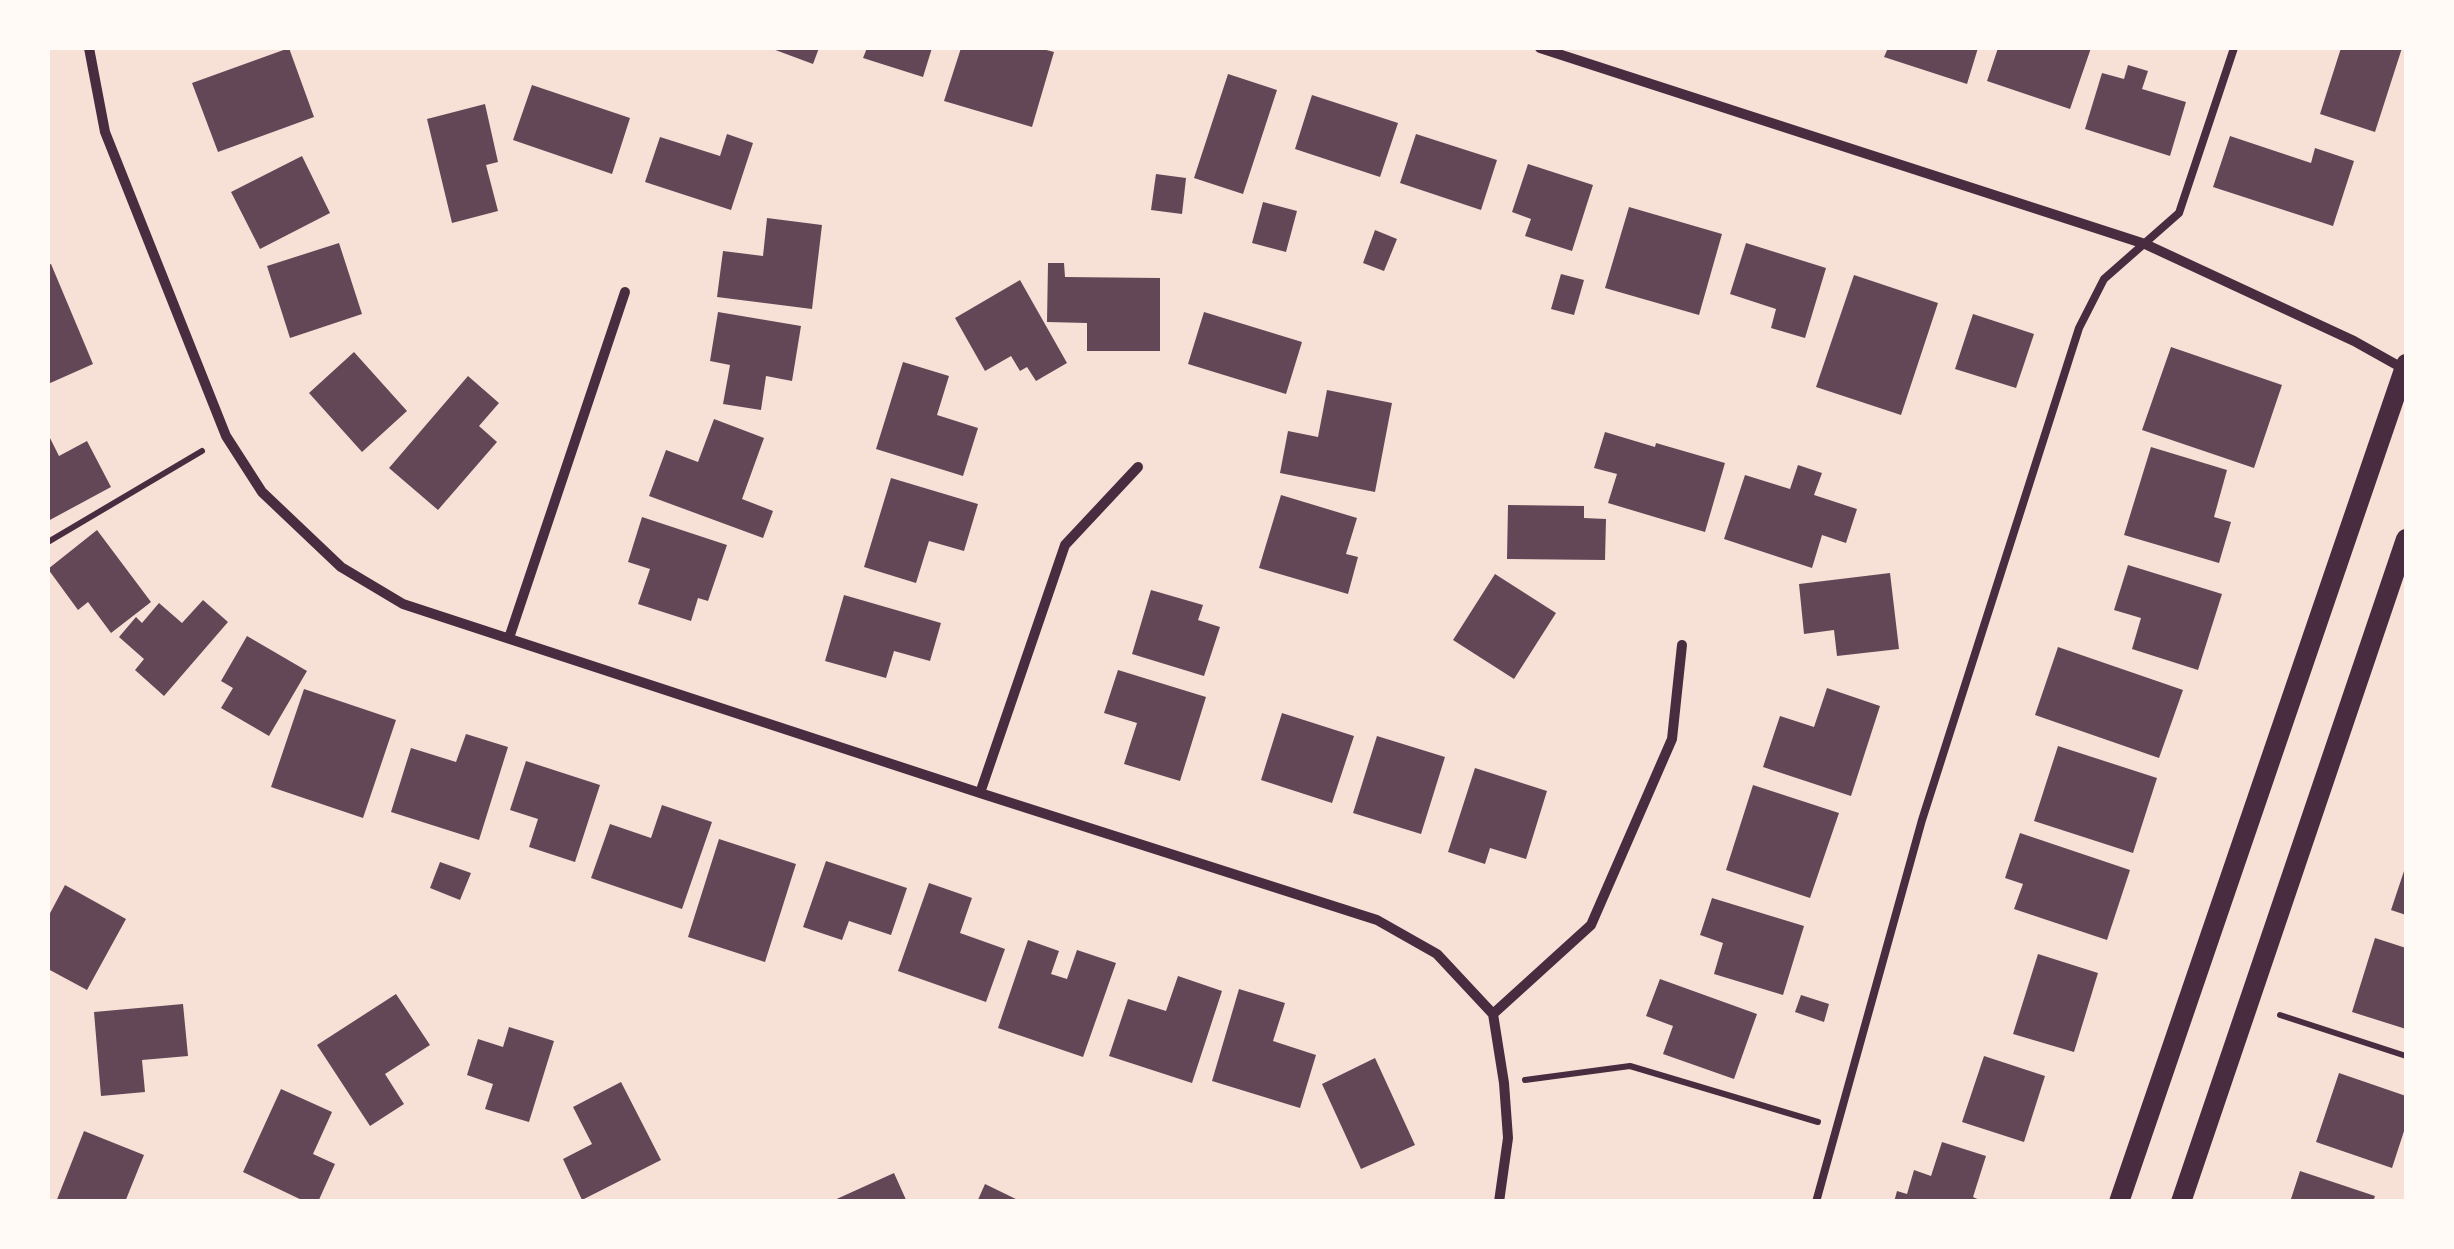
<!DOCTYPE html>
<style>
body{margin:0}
#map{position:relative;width:2454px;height:1249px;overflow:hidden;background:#f7e1d7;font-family:"PT Sans Narrow",sans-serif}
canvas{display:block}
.frame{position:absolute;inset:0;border:50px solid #fffaf5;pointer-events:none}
</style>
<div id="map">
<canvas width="2454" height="1249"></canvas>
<div class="frame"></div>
</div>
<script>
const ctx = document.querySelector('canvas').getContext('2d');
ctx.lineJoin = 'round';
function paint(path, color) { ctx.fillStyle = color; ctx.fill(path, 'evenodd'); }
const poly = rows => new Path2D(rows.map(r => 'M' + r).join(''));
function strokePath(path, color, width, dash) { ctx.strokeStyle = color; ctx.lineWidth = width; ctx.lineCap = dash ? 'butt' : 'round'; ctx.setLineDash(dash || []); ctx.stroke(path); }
paint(poly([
 [289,48,314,117,218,152,192,83],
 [770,48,819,48,813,64],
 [867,48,932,48,923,77,863,58],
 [961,48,1039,48,1054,52,1032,127,944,101],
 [1888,48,1978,48,1967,84,1884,57],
 [1998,48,2091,48,2070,109,1987,81],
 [2341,48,2402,48,2375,132,2320,114],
 [2128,65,2148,71,2142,89,2186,102,2170,156,2085,129,2102,73,2124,79],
 [1228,74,1277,90,1243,194,1194,178],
 [532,85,630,118,612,174,513,140],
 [1312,95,1398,123,1380,177,1295,149],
 [485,104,498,162,486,165,498,211,452,223,427,119],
 [727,134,753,143,731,210,645,182,660,137,720,156],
 [1416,134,1497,160,1481,210,1400,183],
 [2230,136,2311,163,2315,148,2354,161,2333,226,2213,187],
 [302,156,330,213,260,249,231,192],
 [1528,164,1593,185,1572,251,1525,236,1531,219,1512,212],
 [1156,174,1186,178,1182,214,1151,210],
 [1263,202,1297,211,1286,252,1252,243],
 [1629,207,1722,234,1699,315,1605,288],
 [767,218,822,225,812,309,717,297,723,251,763,256],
 [1375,230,1397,239,1384,271,1363,263],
 [339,243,362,314,290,338,267,266],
 [1746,243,1826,268,1805,338,1771,328,1776,309,1730,294],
 [1048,263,1064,263,1065,277,1160,278,1160,351,1087,351,1087,323,1047,322],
 [51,264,93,364,48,384,48,265],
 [1561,274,1584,280,1574,315,1551,309],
 [1854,275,1938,303,1901,415,1816,387],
 [1020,280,1067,363,1036,381,1027,367,1020,371,1011,356,985,371,955,318],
 [718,312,801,326,792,381,766,376,761,410,723,404,730,365,710,361],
 [1204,312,1302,342,1286,394,1188,364],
 [1973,314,2034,334,2016,388,1955,369],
 [2171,347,2282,385,2254,468,2142,430],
 [354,352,407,411,362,452,309,393],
 [903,362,949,376,937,415,978,428,963,476,876,449],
 [468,376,499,403,479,426,497,442,438,510,389,468],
 [1327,390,1392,403,1375,492,1280,473,1288,431,1318,437],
 [714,419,764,438,742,499,773,511,763,538,649,496,666,450,698,462],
 [1605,432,1655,447,1656,443,1725,463,1705,532,1608,503,1617,474,1594,468],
 [48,434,59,456,87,441,111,487,48,521],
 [2151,447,2227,470,2214,517,2231,522,2219,563,2124,535],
 [1798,465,1822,473,1814,495,1857,509,1846,543,1822,535,1812,568,1724,539,1745,475,1790,489],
 [891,478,978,504,964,551,929,541,916,583,864,567],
 [1281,495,1357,518,1346,554,1358,557,1348,594,1259,568],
 [1508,505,1584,506,1584,518,1606,519,1605,560,1507,559],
 [642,517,727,545,708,601,698,598,691,621,638,604,650,569,628,562],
 [97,530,151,602,111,633,88,602,78,610,48,569],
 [2128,565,2222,594,2198,670,2132,649,2141,618,2114,610],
 [1890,573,1899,649,1837,656,1834,630,1804,634,1799,584],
 [1495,574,1556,613,1514,679,1453,640],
 [1151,590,1203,605,1198,620,1220,627,1204,676,1132,654],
 [844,595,941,623,930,661,894,651,886,678,825,661],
 [203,600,228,622,164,696,135,670,144,659,119,637,136,617,142,623,159,603,182,623],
 [247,636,307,671,269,736,221,708,233,688,221,681],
 [2058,647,2183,690,2159,758,2035,715],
 [1118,670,1206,697,1180,781,1124,764,1137,723,1104,713],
 [1827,688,1880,706,1851,796,1763,767,1780,716,1814,727],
 [304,689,396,720,363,818,271,787],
 [1282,713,1354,736,1332,803,1261,780],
 [466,734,508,747,479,840,391,812,411,748,456,762],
 [1377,736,1445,757,1421,834,1353,813],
 [2058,746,2157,778,2133,853,2034,821],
 [526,761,600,785,575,862,529,847,538,819,510,810],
 [1475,768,1547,791,1526,859,1490,848,1485,864,1448,852],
 [1753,785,1839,813,1810,898,1726,870],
 [662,805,712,822,682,909,591,878,610,824,651,838],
 [2020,833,2130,870,2107,940,2014,909,2023,884,2005,878],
 [719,839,796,864,765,962,688,937],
 [826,861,907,888,891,935,849,921,842,940,803,927],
 [440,862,471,873,460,900,430,888],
 [2406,865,2406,915,2391,910],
 [929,883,972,898,960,933,1005,949,986,1002,898,971],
 [65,885,126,919,87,990,48,969,48,917],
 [1712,898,1804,926,1783,995,1714,974,1723,943,1700,935],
 [2375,938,2406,948,2406,1029,2352,1012],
 [1028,940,1059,951,1051,974,1067,979,1077,950,1116,963,1083,1057,998,1028],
 [2038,954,2098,973,2074,1052,2013,1034],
 [1178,976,1222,991,1192,1083,1109,1056,1128,999,1166,1011],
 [1660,979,1757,1014,1734,1079,1663,1054,1673,1026,1646,1016],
 [1239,989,1285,1003,1273,1041,1316,1055,1300,1108,1212,1081],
 [396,994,430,1045,385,1074,404,1104,370,1126,317,1045],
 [1801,995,1829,1004,1824,1022,1795,1012],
 [183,1004,188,1056,142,1060,145,1092,101,1096,94,1012],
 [509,1027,554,1041,529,1122,485,1109,493,1084,467,1075,478,1039,503,1047],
 [1984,1056,2045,1076,2024,1142,1962,1122],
 [1375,1058,1415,1145,1361,1169,1322,1084],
 [2339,1073,2406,1096,2406,1125,2392,1168,2316,1142],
 [621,1082,661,1160,582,1200,563,1159,592,1144,573,1107],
 [281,1089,332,1112,313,1154,335,1164,318,1202,306,1202,243,1172],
 [84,1131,144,1155,125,1202,56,1202],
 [1942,1142,1986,1156,1973,1197,1984,1202,1894,1202,1897,1191,1907,1194,1914,1170,1931,1176],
 [2300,1171,2375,1196,2373,1202,2290,1202],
 [894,1173,907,1202,830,1202],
 [985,1184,1022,1202,977,1202]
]), '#644757');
strokePath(poly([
 [48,542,202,451],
 [2280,1015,2406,1056],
 [1525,1080,1630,1066,1818,1122]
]), '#4a2c40', 6);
strokePath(poly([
 [1816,1202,1922,820,2079,328,2104,279,2179,213,2234,48]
]), '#4a2c40', 8);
strokePath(poly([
 [89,48,105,132,226,436,262,492,341,567,403,604,980,793,1377,920,1437,954,1493,1014],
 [1540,48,2145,244,2354,341,2404,369],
 [509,638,625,292],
 [980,793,1065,545,1138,467],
 [1493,1014,1591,925,1672,739,1682,645],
 [1493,1014,1504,1083,1508,1138,1499,1202]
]), '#4a2c40', 10);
strokePath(poly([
 [2119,1202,2406,364],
 [2181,1202,2406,539]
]), '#4a2c40', 20);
</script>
